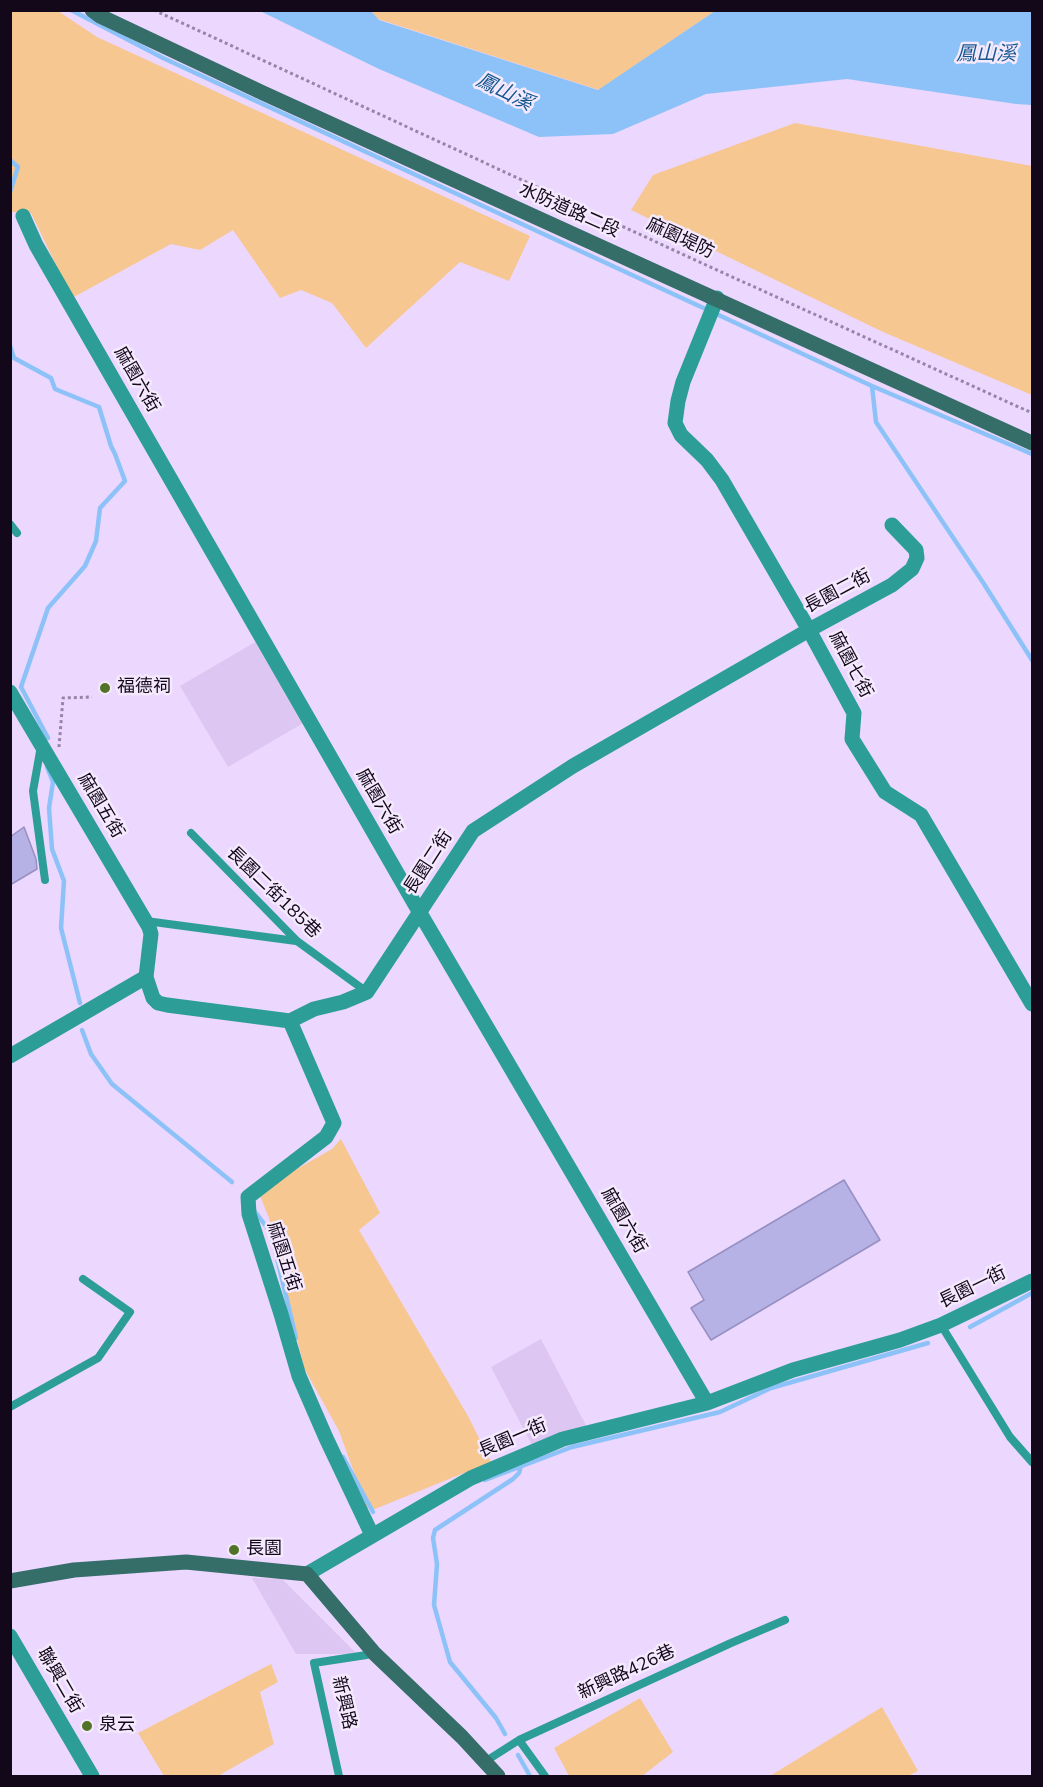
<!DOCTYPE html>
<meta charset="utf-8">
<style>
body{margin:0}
#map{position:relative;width:1043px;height:1787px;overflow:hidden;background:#ecd7ff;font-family:"Nunito Sans",sans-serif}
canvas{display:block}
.frame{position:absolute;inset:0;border:12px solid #120819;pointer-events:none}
</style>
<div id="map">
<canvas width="1043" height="1787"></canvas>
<div class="frame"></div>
</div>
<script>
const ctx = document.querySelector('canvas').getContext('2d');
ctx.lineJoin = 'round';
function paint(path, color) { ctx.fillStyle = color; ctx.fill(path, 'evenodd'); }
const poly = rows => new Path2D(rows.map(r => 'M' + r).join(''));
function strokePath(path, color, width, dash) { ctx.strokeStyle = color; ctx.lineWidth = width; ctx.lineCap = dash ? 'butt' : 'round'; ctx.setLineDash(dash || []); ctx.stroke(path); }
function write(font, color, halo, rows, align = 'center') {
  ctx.font = font + ' "Nunito Sans","Noto Sans TC",sans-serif'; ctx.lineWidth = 5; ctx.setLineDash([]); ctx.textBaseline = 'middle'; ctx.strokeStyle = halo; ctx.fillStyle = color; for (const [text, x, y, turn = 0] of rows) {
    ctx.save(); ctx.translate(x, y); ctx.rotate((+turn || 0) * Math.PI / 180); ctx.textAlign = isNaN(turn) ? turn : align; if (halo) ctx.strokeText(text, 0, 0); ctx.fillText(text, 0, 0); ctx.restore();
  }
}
paint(poly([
 [257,641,305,722,228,767,180,686],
 [541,1339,590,1433,533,1447,491,1367],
 [252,1578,282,1579,357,1654,296,1654]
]), '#dec6f2');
paint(poly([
 [10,11,58,11,97,37,530,236,509,281,460,262,366,348,332,303,301,290,280,298,233,230,200,250,171,244,72,298,31,213,11,212],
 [371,11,715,11,599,90,378,19],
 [795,123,1032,166,1032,395,883,332,631,210,653,175],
 [341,1139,380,1213,359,1230,468,1416,491,1462,375,1509,367,1508,339,1431,304,1368,269,1218,258,1191,332,1149],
 [271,1664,278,1682,260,1692,274,1744,218,1776,164,1776,138,1733],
 [640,1698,673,1752,642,1776,569,1776,554,1748],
 [882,1707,918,1771,908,1776,770,1776]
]), '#f7c791');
paint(poly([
 [260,11,371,11,379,20,598,90,715,11,1032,11,1032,105,1016,104,847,79,706,94,613,134,539,137,379,69]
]), '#8dc2f8');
strokePath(poly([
 [71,10,163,58,872,386,1032,454],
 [10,160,18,167,10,192],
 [10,346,14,358,51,378,55,389,99,407,111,446,115,454,125,481,100,508,96,541,85,566,48,608,21,687,48,738],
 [872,386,876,422,984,584,1032,660],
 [47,767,53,782,49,808,52,849,64,881,61,928,80,1003],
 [82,1030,91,1054,112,1084,232,1182],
 [253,1209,271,1233,296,1338],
 [970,1327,1032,1293],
 [343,1457,373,1512],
 [485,1480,572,1447,720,1412,771,1388,928,1343],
 [505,1734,496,1718,450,1662,434,1605,437,1564,433,1538,435,1530,513,1479,519,1473,521,1466],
 [518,1755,530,1776]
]), '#8dc2f8', 4.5);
const building = poly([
 [24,827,36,859,37,869,10,885,10,837,24,827],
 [844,1180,880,1240,711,1340,691,1308,704,1300,688,1272,844,1180]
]);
paint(building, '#b7b2e6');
strokePath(building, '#9690c2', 1.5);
strokePath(poly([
 [154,10,706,265,1032,413],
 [59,747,63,698,92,697]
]), '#9685a4', 3, [3, 3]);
strokePath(poly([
 [10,524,17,533],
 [41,746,33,791,45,880],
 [191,833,297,941,367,992],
 [146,921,296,941],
 [941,1325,1010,1437,1032,1462],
 [10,1407,98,1358,130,1312,83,1279],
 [519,1740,545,1776],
 [486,1761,519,1740,731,1643,785,1620],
 [339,1776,314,1663,373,1654]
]), '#2c9e97', 8);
strokePath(poly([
 [23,216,36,245,420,913,707,1403],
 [717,298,683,382,678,401,675,423,681,435,707,460,722,480,809,630,854,713,852,739,885,792,921,815,1032,1004],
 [10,692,149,927,151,934,146,977,153,998,158,1003,167,1005,290,1021,314,1009,343,1002,367,992,473,831,573,766,809,630,892,585,912,569,917,558,916,550,892,525],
 [290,1021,334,1123,326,1137,248,1197,249,1214,281,1314,299,1376,326,1438,372,1535],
 [10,1056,146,977],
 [307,1574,471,1478,563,1439,707,1403,793,1370,900,1340,941,1325,1032,1281],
 [10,1636,92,1776]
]), '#2c9e97', 15);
strokePath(poly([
 [92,10,100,16,263,93,1032,443],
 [10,1581,74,1570,186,1562,307,1574,375,1654,462,1737,498,1776]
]), '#356d69', 15);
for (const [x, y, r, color] of [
 [105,688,6,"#527228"],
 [234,1550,6,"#527228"],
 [87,1726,6,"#527228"]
]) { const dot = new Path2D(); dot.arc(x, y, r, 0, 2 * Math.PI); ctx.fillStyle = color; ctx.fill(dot); strokePath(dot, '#f4e9fd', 2); }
write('18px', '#120819', '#f4e9fd', [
 ["水防道路二段",569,211,24],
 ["麻園堤防",680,239,25],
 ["麻園六街",136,380,60],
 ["長園二街",838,592,-28],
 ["麻園七街",850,665,62],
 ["麻園六街",378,802,60],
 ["麻園五街",100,806,59],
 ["長園二街",429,863,-57],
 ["長園二街185巷",273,893,44],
 ["麻園六街",623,1221,60],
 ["麻園五街",283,1257,72],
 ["長園一街",973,1288,-26],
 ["長園一街",513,1439,-23],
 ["新興路426巷",627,1673,-25],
 ["聯興二街",59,1681,60],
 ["新興路",343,1703,77]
]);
write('18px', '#120819', '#f4e9fd', [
 ["福德祠",117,688],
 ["長園",246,1550],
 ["泉云",99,1726]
], 'left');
write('italic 20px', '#155891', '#f4e9fd', [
 ["鳳山溪",986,55],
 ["鳳山溪",504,93,26]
]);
</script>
